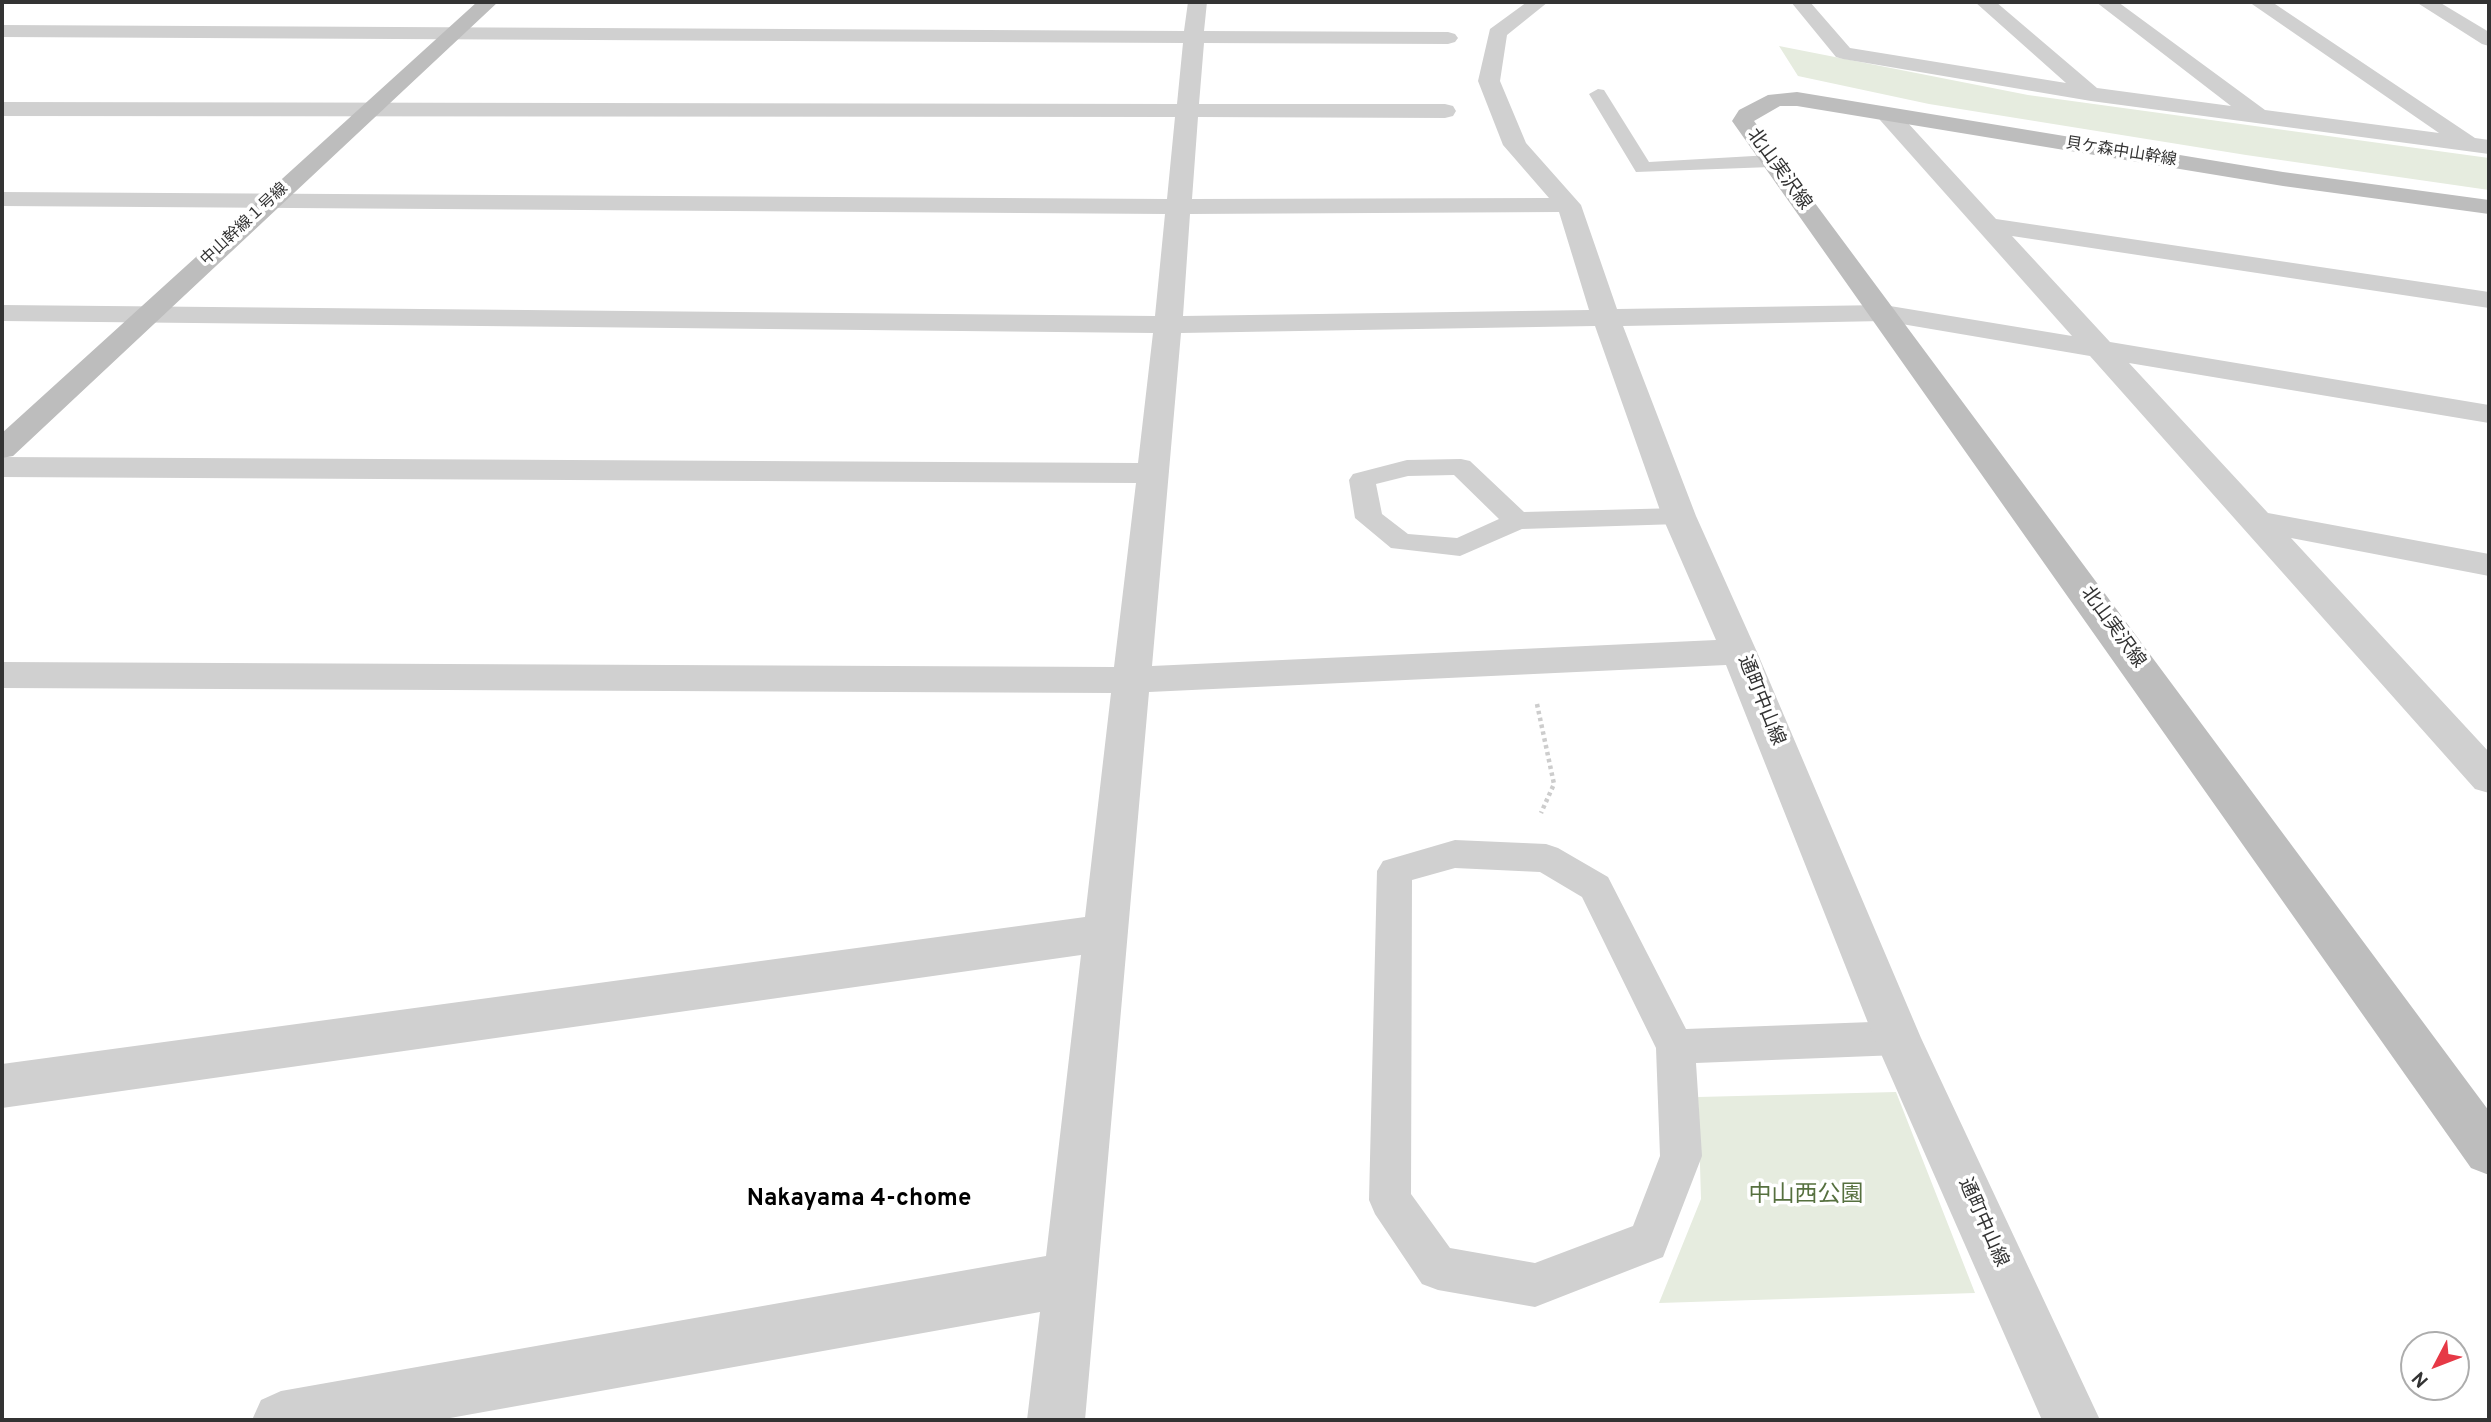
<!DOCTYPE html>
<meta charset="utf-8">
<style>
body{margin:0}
#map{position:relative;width:2491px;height:1422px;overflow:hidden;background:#fff;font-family:Overpass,sans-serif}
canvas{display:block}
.frame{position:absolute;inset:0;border:4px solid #333;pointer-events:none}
.north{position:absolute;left:2400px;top:1331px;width:70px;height:70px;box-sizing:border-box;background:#fff;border:2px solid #adadad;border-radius:50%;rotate:228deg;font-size:19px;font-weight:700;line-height:28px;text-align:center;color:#333}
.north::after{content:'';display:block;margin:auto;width:24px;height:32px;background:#e63946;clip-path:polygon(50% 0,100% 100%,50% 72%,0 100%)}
</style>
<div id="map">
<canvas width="2491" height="1422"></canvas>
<div class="frame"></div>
<div class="north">N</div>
</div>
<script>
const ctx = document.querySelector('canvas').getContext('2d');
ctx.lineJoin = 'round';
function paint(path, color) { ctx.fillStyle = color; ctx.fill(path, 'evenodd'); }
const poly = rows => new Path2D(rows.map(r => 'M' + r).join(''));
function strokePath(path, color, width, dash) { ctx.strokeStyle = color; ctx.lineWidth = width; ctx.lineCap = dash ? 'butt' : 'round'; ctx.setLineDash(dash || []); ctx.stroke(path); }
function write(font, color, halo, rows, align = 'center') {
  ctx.font = font + ' Overpass,"Noto Sans JP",sans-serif'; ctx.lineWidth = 7; ctx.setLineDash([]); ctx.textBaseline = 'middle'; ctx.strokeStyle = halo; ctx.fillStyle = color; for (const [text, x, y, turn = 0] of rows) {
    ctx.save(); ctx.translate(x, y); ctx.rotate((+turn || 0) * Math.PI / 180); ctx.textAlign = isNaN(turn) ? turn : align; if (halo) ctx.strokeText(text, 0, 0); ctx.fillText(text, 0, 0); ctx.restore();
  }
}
paint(poly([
 [1779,46,2028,95,2489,158,2489,190,2246,155,1929,104,1798,76],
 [1896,1092,1975,1293,1659,1303,1701,1199,1698,1097]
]), '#e6ecdf');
strokePath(poly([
 [1537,704,1554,784,1541,813]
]), '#cdcdcd', 4.5, [3.5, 3.5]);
paint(poly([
 [1598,89,1604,90,1649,162,1771,155,1781,161,1771,167,1636,172,1589,94,1598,89],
 [1461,459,1470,461,1524,512,1679,508,1689,510,1693,516,1689,522,1679,524,1522,529,1460,556,1391,548,1355,518,1349,480,1353,474,1407,460,1461,459],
 [1454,475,1499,519,1457,538,1408,534,1382,514,1376,484,1408,476,1454,475],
 [1455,840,1546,844,1558,848,1608,877,1686,1029,1898,1021,1912,1026,1917,1038,1912,1050,1898,1055,1696,1063,1702,1156,1663,1257,1535,1307,1438,1290,1422,1284,1375,1214,1369,1200,1377,871,1383,861,1455,840],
 [1455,868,1540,872,1582,897,1656,1048,1660,1156,1633,1226,1535,1263,1450,1248,1411,1194,1412,880,1455,868]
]), '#d0d0d0');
paint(poly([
 [1188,2,1207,2,1204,31,1448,32,1455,34,1458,38,1455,42,1448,44,1204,43,1199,104,1445,104,1453,106,1456,111,1453,116,1445,118,1198,117,1192,199,1549,198,1503,145,1478,81,1490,29,1527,2,1548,2,1507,35,1500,81,1526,143,1581,205,1617,309,1884,305,2072,336,1880,120,1877,115,1880,110,1888,108,1896,110,1996,219,2489,292,2489,308,2012,236,2110,342,2489,405,2489,423,2129,363,2268,513,2489,554,2489,576,2291,538,2489,752,2489,793,2475,789,2090,356,1884,321,1623,326,1696,516,1757,652,1921,1038,2100,1420,2042,1420,1874,1038,1726,665,1149,692,1085,1420,1027,1420,1040,1312,439,1420,252,1420,261,1400,281,1391,1046,1256,1081,955,2,1108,2,1064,1085,917,1111,693,2,688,2,662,1114,667,1136,483,2,477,2,457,1138,463,1153,333,2,321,2,305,1155,316,1165,214,2,206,2,192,1167,199,1175,117,2,116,2,102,1177,104,1183,43,2,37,2,25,1184,31,1188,2],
 [1559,212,1589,310,1183,316,1190,214,1559,212],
 [1595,326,1662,516,1716,640,1152,666,1181,333,1595,326],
 [1791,2,1810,2,1850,48,2066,83,1975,2,1996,2,2097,88,2231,106,2096,2,2118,2,2265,110,2439,133,2249,2,2272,2,2475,138,2489,140,2489,154,2091,101,1843,59,1836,57,1791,2],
 [2416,2,2439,2,2489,32,2489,46,2482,44,2416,2]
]), '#d0d0d0');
paint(poly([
 [477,2,498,2,13,456,2,458,2,433,477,2],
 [1797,92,2283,172,2489,200,2489,214,2283,186,1797,106,1780,106,1754,121,2489,1111,2489,1175,2471,1168,1732,121,1739,110,1768,95,1797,92]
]), '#bdbdbd');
write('16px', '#333', '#fff', [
 ["貝ケ森中山幹線",2121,153,9],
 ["中山幹線１号線",245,225,-43]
]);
write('19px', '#333', '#fff', [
 ["北山実沢線",1778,170,54],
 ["北山実沢線",2112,628,54],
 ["通町中山線",1760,701,68],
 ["通町中山線",1982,1223,66]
]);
write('23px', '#56703f', '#fff', [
 ["中山西公園",1806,1196]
]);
write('bold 24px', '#000', '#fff', [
 ["Nakayama 4-chome",859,1200]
]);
</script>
